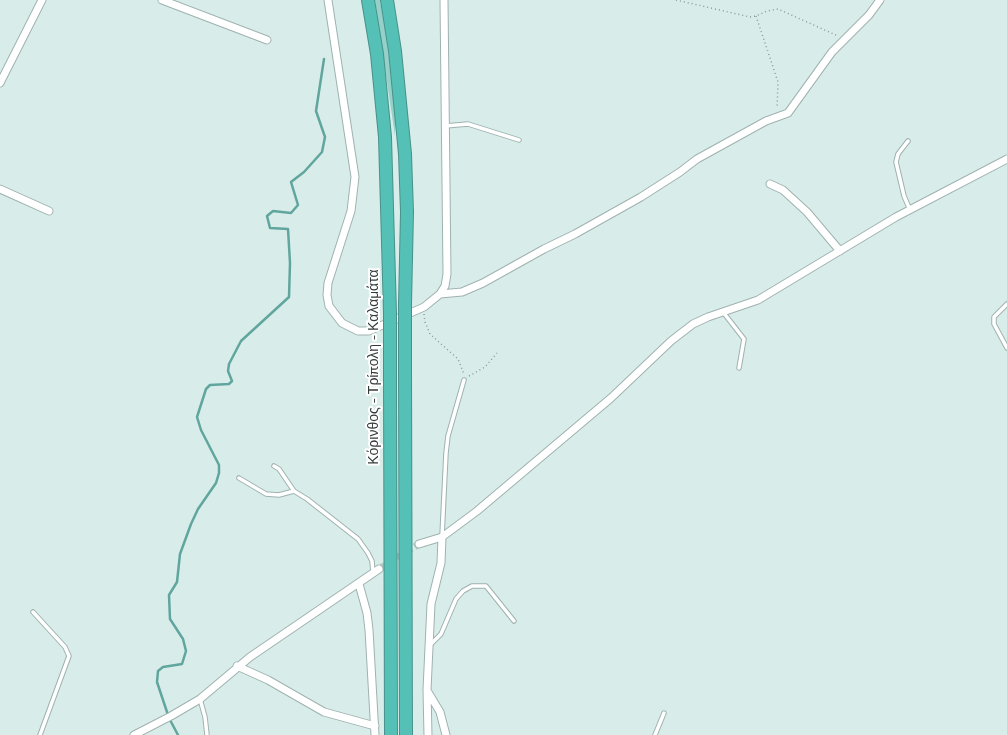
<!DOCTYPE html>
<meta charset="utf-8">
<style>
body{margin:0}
canvas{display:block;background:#d8edea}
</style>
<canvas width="1007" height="735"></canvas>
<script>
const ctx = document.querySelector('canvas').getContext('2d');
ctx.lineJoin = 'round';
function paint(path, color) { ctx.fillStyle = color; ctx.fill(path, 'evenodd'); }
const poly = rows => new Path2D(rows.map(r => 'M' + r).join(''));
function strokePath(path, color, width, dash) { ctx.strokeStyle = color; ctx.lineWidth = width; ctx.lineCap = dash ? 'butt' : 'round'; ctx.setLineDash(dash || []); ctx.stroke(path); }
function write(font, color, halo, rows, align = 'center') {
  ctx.font = font + ' "Nunito Sans",sans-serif'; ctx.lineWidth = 4; ctx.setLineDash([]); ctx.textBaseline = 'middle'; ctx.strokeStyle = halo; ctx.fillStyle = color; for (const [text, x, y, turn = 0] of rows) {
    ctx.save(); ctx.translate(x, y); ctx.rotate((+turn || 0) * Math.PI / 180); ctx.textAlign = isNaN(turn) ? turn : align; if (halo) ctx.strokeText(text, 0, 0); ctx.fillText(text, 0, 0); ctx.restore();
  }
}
paint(poly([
 [375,0,380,0,386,34,395,108,395,136]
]), '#95d0c9');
strokePath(poly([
 [178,735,169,718,157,682,158,671,163,667,182,664,186,651,183,639,170,619,169,595,177,582,180,554,191,524,198,509,216,483,219,473,219,465,201,430,197,417,206,389,210,385,229,384,232,381,228,371,229,364,241,341,289,297,290,263,288,229,270,228,267,216,273,211,291,213,298,205,291,182,304,172,322,152,325,137,316,111,324,59]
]), '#61a69e', 2.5);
strokePath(poly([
 [379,569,419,544]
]), '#b7c9c7', 7, [7, 3.5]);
const lane = poly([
 [445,126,468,124,519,140],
 [908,141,898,154,896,162,904,196,910,210],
 [1007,304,994,317,994,324,1007,348],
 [723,312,744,339,739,368],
 [274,466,279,469,294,491,307,499,358,539,368,553,372,561,373,573],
 [239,478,266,494,279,495,294,491],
 [442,536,446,453,448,436,464,380],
 [33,612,65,647,69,656,40,735],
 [431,644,441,634,456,599,463,591,472,586,486,586,514,621],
 [200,699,205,717,207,735],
 [655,735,664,713]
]);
const street = poly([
 [162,0,267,40],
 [328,0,355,177,351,211,328,283,327,295,329,306,342,323,358,331,369,331,424,307,440,294,445,286,447,274,444,0],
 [0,83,42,0],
 [770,184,783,190,807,212,840,251],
 [0,189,49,211],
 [440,294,462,292,483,283,544,249,575,234,641,197,680,172,697,159,766,121,788,113,832,52,869,15,880,0],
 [419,544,442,537,477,511,611,398,671,341,693,324,708,317,758,300,896,217,1007,159],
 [359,584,367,613,369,630,375,735],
 [237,666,268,680,324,712,375,726],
 [428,692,440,712,446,735],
 [134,735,171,716,200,699,250,657,379,569],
 [428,735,427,690,431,604,441,563,442,537]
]);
const highway = poly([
 [368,0,377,54,385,137,390,313],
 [387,0,395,51,405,154,407,212,405,304],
 [405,368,406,735],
 [390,376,391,735]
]);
strokePath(lane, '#9fb2b0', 5.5);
strokePath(street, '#9fb2b0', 9);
strokePath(highway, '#49918b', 14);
strokePath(poly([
 [676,0,750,17,756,16,767,11,778,9,838,36],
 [756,16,778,82,777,108],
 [424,314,425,322,430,334,458,359,464,374],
 [469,376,485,367,497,353]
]), '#8b9a97', 1.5, [1, 3]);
strokePath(lane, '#fff', 3.5);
strokePath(street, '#fff', 7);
strokePath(highway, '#55c0b6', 12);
const highwayBridge = poly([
 [405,368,405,304],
 [390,376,390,313]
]);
strokePath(highwayBridge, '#49918b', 14, []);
strokePath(highwayBridge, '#55c0b6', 12);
write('14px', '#333b3a', '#fff', [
 ["Κόρινθος - Τρίπολη - Καλαμάτα",375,367,-90]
]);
</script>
